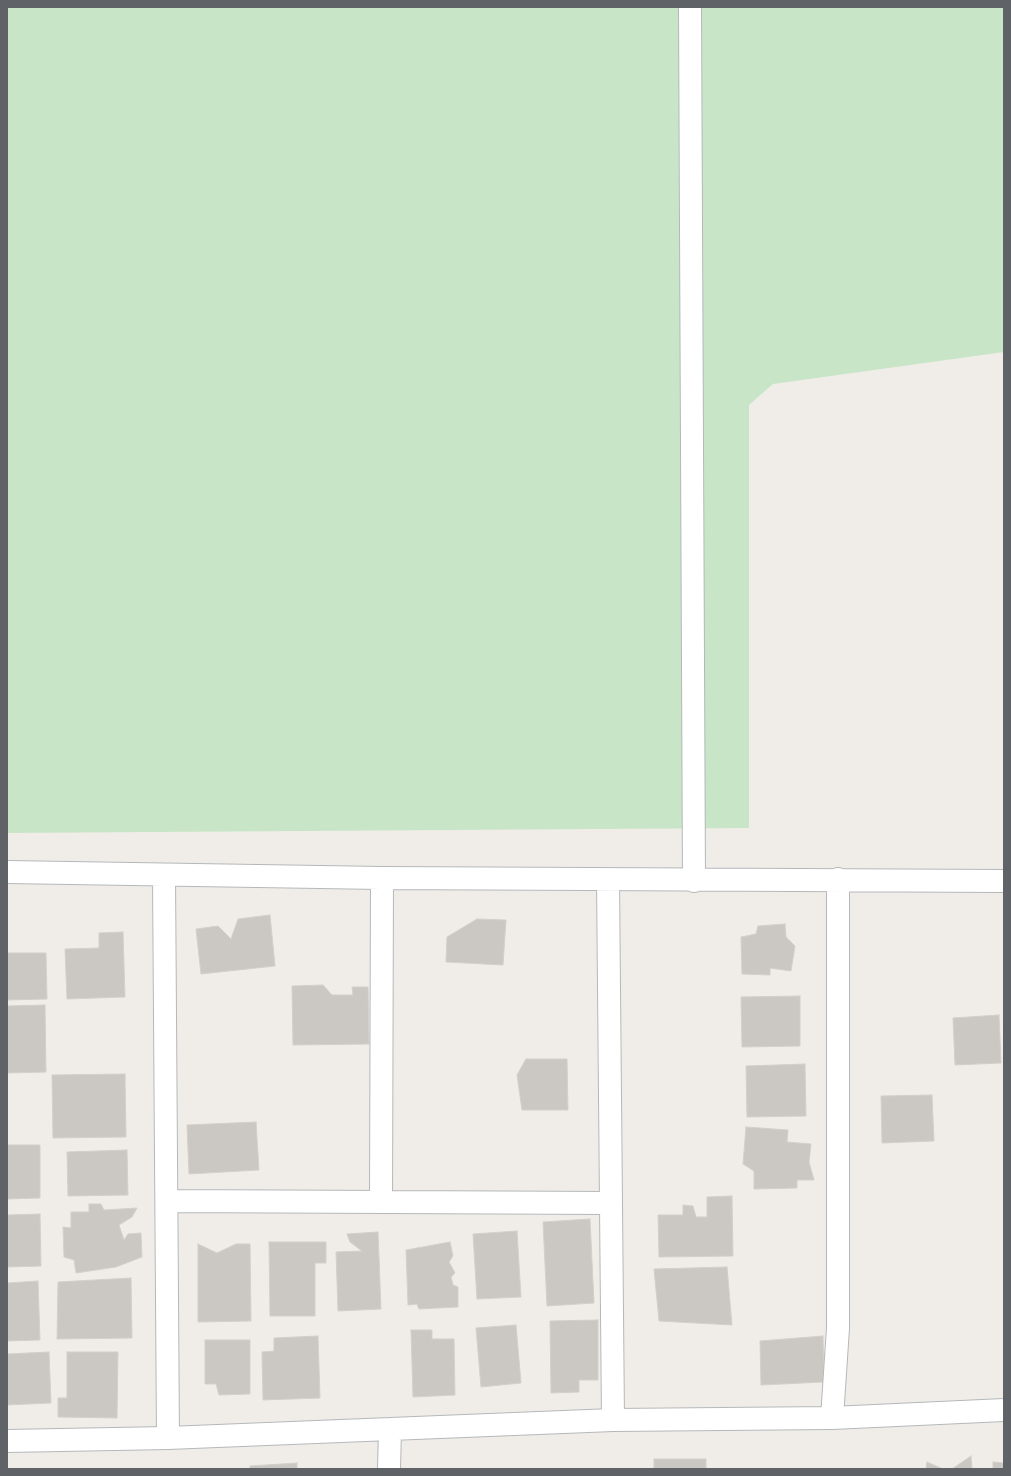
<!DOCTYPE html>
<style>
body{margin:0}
#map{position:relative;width:1011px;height:1476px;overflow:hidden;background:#f0ede8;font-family:Karla,sans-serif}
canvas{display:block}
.frame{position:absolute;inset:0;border:8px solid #5f6367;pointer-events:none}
</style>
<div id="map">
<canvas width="1011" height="1476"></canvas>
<div class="frame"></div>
</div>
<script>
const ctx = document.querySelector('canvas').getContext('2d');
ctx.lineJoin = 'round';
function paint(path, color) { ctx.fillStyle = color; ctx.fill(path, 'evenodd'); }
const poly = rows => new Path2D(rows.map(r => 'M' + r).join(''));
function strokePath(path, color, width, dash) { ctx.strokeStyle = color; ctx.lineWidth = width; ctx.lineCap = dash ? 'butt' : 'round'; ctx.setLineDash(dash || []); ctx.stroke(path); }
paint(poly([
 [7,7,1004,7,1004,352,773,384,749,405,749,828,7,833]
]), '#c9e5c7');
const building = poly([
 [270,915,275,966,201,974,196,929,218,926,231,939,238,919,270,915],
 [477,919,506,920,503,965,446,962,447,937,477,919],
 [785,924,786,937,795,946,791,971,770,968,770,975,742,974,741,937,756,934,758,926,785,924],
 [123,932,125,997,67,999,65,949,99,948,99,933,123,932],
 [7,953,46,953,47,999,7,1000,7,953],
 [323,985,332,995,353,995,352,987,368,987,369,1044,293,1045,292,986,323,985],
 [800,996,800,1046,742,1047,741,997,800,996],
 [45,1005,46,1072,7,1073,7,1006,45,1005],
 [999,1015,1001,1063,955,1065,953,1018,999,1015],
 [526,1059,567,1059,568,1110,522,1110,517,1075,526,1059],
 [805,1064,806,1116,747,1117,746,1066,805,1064],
 [125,1074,126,1137,53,1138,52,1075,125,1074],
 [932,1095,934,1141,882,1143,881,1096,932,1095],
 [256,1122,259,1170,189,1174,187,1125,256,1122],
 [746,1127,788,1130,787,1142,811,1144,809,1162,814,1180,797,1180,797,1188,754,1189,754,1171,743,1164,746,1127],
 [7,1145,40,1145,40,1198,7,1199,7,1145],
 [127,1150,128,1195,68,1196,67,1152,127,1150],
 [732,1196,733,1256,659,1257,658,1215,683,1215,683,1205,693,1206,696,1217,707,1217,707,1197,732,1196],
 [89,1204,101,1204,104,1210,137,1208,132,1217,119,1225,124,1240,128,1234,141,1233,142,1257,116,1267,76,1273,74,1260,64,1257,63,1227,71,1228,71,1212,89,1212,89,1204],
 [40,1214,41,1266,7,1267,7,1215,40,1214],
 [590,1219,594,1303,547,1306,543,1222,590,1219],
 [517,1231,521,1297,477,1299,473,1234,517,1231],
 [378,1232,381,1309,338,1311,336,1252,362,1251,350,1242,347,1234,378,1232],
 [269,1242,326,1242,326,1263,315,1263,315,1316,270,1316,269,1242],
 [450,1242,453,1256,449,1262,455,1273,451,1277,453,1285,458,1287,458,1307,419,1309,417,1304,408,1305,406,1250,450,1242],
 [198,1244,217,1253,236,1244,250,1244,251,1321,198,1322,198,1244],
 [727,1267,732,1325,659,1321,654,1269,727,1267],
 [131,1278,132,1338,57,1339,58,1282,131,1278],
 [38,1281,40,1340,7,1341,7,1283,38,1281],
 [598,1320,598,1380,579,1380,579,1392,551,1393,550,1321,598,1320],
 [516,1325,521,1383,481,1387,476,1328,516,1325],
 [411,1330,432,1330,432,1339,454,1339,455,1395,413,1397,411,1330],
 [318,1336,320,1398,263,1400,262,1352,274,1351,274,1338,318,1336],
 [823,1336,824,1382,761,1385,760,1341,823,1336],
 [205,1340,250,1340,250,1394,219,1395,216,1384,205,1384,205,1340],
 [49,1352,51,1403,7,1405,7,1354,49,1352],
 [67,1352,118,1352,117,1418,58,1417,58,1398,67,1398,67,1352],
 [971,1456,972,1469,952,1469,971,1456],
 [654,1459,706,1459,706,1469,654,1469,654,1459],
 [927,1462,943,1469,926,1469,927,1462],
 [993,1462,1004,1463,1004,1469,993,1469,993,1462],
 [297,1463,297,1469,250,1469,250,1466,297,1463]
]);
paint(building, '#cbc8c4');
strokePath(building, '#d4cfc7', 1);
const minor = poly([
 [690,7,694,881],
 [7,872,382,878,1004,881],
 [164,876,168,1438],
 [608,880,613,1420],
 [167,1201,610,1203],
 [381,1202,382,878],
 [832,1418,838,1328,838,879],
 [7,1441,168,1438,613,1420,832,1418,1004,1410],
 [389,1469,390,1429]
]);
strokePath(minor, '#b5b8bb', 24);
strokePath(minor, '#fff', 22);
</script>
